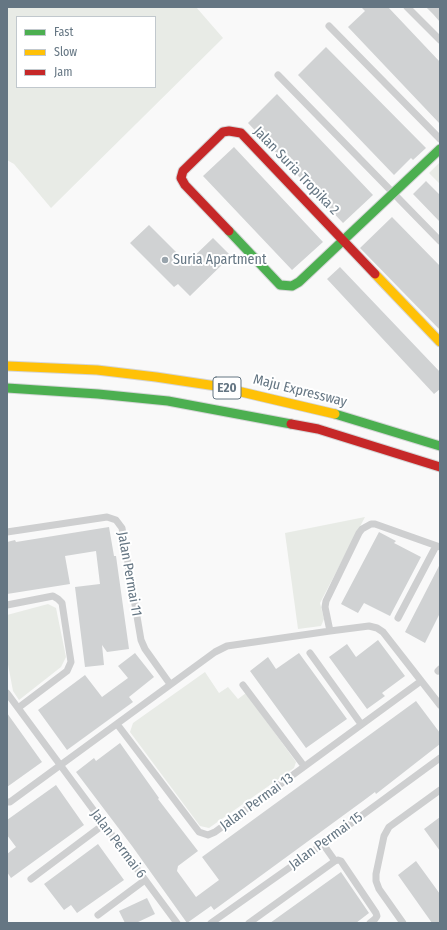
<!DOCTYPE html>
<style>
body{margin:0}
#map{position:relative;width:447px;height:930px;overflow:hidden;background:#f9f9f9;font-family:"Fira Sans Condensed",sans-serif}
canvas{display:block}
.frame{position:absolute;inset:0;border:8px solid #657683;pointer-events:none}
.legend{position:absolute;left:16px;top:16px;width:140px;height:72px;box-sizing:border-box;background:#fff;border:1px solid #c1c8cd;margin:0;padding:5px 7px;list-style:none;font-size:12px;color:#657683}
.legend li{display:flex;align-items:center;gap:8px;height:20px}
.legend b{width:20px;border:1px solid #c1c8cd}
</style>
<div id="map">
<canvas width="447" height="930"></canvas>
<div class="frame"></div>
<ul class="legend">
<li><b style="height:5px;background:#4caf50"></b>Fast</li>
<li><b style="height:5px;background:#ffc107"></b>Slow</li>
<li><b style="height:5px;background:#c62828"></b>Jam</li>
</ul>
</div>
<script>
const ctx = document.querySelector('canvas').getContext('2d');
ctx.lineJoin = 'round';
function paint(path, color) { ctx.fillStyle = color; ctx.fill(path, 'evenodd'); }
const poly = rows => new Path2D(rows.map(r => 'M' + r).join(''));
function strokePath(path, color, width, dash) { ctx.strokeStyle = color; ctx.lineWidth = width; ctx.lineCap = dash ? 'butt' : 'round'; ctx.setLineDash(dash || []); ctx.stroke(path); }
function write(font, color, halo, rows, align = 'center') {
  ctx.font = font + ' "Fira Sans Condensed",sans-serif'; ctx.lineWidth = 4; ctx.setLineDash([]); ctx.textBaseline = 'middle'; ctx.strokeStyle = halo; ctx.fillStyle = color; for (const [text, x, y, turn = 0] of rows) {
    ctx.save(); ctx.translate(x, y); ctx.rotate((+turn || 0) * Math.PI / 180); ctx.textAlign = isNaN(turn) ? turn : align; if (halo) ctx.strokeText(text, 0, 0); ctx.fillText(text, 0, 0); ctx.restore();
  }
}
paint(poly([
 [7,7,196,7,223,38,51,208,14,164,7,160],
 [17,17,155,17,155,87,17,87],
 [440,162,440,184,429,173],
 [365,517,320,603,324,619,321,626,298,629,285,533],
 [48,604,56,608,66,657,61,667,19,700,13,691,7,659,7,615],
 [205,672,219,693,228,687,238,699,246,693,296,762,294,768,209,828,200,826,130,732,133,723]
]), '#e8ebe6');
paint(poly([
 [361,7,388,7,440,62,440,124,348,27,365,11],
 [426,7,440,7,440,22,433,14],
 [326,47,426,148,413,160,411,158,394,175,298,75],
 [277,94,373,195,343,223,248,123],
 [234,147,323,242,292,270,203,176],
 [426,181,440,195,440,222,413,194],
 [392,217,440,266,440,330,360,248],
 [149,225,187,263,213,238,231,256,190,296,178,284,174,287,130,243],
 [340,267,440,372,440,389,434,394,327,279],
 [109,527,114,556,116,556,129,649,107,652,102,645,104,665,85,667,75,587,100,584,96,551,65,556,70,584,7,594,7,542,15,540,16,542],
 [379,532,396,541,394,543,421,557,390,616,364,603,358,613,341,604],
 [440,564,440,613,425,643,405,632],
 [378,640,405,676,382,693,385,696,367,709,329,657,347,644,356,657],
 [135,653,154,677,129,697,133,702,67,750,38,710,85,675,102,697,128,678,118,666],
 [299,653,347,719,306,748,250,671,268,657,276,669],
 [416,701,440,733,440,744,376,794,375,792,363,801,214,910,211,906,187,923,132,846,76,772,94,758,96,761,120,743,159,798,158,799,198,851,178,866,177,871,196,897,219,880,202,857],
 [7,713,42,762,7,787],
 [56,785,84,825,11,878,7,872,7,854,16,847,7,835,7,820],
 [440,817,440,851,424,829],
 [98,844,124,880,77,913,71,905,64,910,44,884],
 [416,861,440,894,440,923,432,923,398,875],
 [341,872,369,913,356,923,270,923],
 [147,898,155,914,136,923,125,923,119,911]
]), '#d0d2d3');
const fast = poly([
 [229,231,280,285,292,286,299,282,440,149],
 [7,388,98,394,168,401,291,424],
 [335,414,440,446]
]);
const slow = poly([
 [375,274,440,342],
 [7,366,97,370,156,377,216,386,335,414]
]);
const jam = poly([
 [229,231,185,185,181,178,183,171,223,132,229,131,241,133,375,274],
 [291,424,318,429,440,467]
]);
strokePath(fast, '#d5d6d7', 11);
strokePath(slow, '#d5d6d7', 11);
strokePath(jam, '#d5d6d7', 11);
strokePath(poly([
 [407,7,440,40],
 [329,26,440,139],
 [278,75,440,241],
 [7,532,107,517,116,520,122,528,141,640,145,649,170,684],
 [7,605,53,596,58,599,62,603,71,662,67,671,18,708],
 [398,618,436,546],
 [330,631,325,607,326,601,359,533,362,529,371,524,375,524,440,547],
 [310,653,361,724],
 [438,671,440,669],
 [243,685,304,766],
 [7,693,177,923],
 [117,724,199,832,208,835,215,832,421,681],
 [7,802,10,802,215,652,227,646,330,631,369,626,377,628,383,632,440,705],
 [335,861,338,860,341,861,376,913,377,916,375,919,370,923],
 [31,879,103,825],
 [98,915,145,880],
 [211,923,323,844,440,758],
 [249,923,335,861,323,844],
 [403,923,379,889,376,881,376,874,384,836,389,827,440,790]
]), '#cecfd0', 7);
strokePath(fast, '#4caf50', 9);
strokePath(slow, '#ffc107', 9);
strokePath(jam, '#c62828', 9);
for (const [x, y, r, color] of [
 [165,260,4,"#99a4ac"]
]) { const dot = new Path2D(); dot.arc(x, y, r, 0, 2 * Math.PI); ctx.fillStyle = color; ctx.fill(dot); strokePath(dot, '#fff', 1.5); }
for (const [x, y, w] of [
 [227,388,28]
]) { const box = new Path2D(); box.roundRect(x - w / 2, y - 11, w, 22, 3); ctx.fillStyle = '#fff'; ctx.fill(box); strokePath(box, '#657683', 1); }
write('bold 13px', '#657683', null, [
 ["E20",227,388]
]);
write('14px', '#657683', '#fff', [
 ["Jalan Suria Tropika 2",296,171,46],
 ["Maju Expressway",300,391,14],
 ["Jalan Permai 11",129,574,80],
 ["Jalan Permai 13",257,802,-36],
 ["Jalan Permai 15",326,841,-36],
 ["Jalan Permai 6",118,844,53]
]);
write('14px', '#657683', '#fff', [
 ["Suria Apartment",173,260]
], 'left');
</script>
